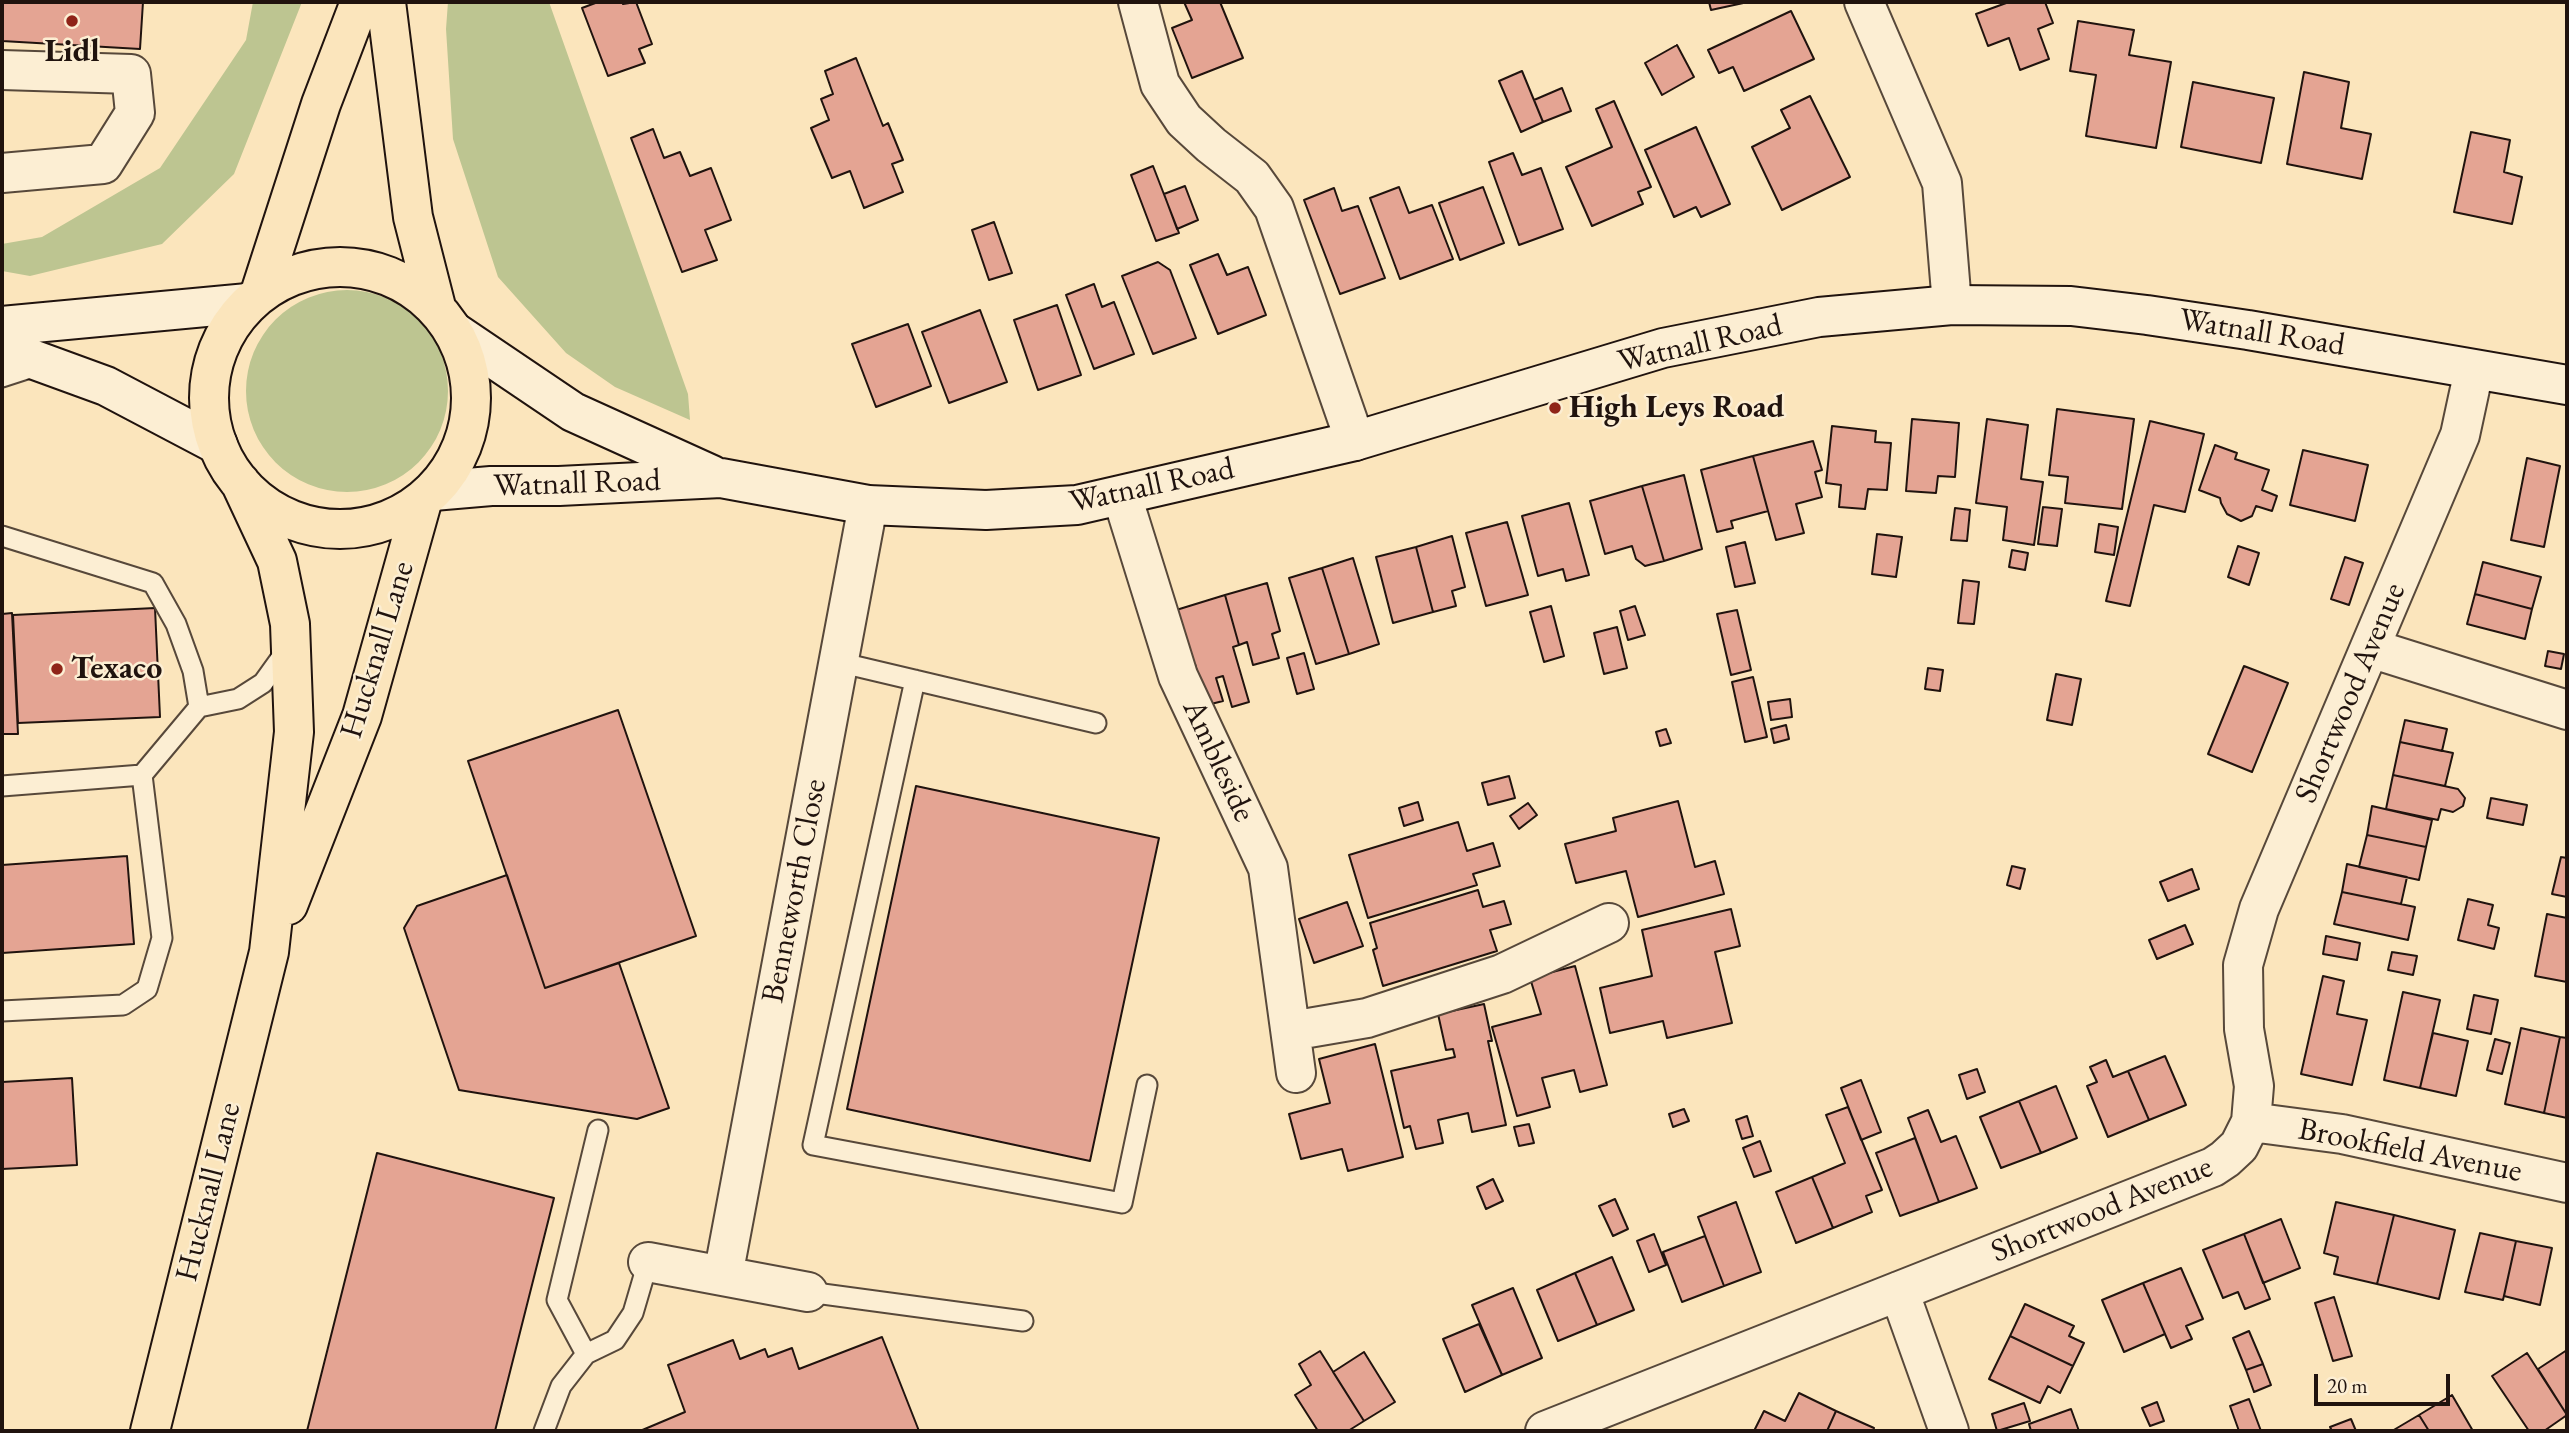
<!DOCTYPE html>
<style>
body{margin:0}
#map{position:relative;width:2569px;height:1433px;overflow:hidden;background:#fbe5bc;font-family:"EB Garamond",serif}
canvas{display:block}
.frame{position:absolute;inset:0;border:4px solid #20130e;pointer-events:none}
.scale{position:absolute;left:2314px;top:1374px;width:136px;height:32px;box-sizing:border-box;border:4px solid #20130e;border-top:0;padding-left:9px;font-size:21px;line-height:24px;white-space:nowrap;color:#20130e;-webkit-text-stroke:5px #fceed3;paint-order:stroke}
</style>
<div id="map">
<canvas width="2569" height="1433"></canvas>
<div class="frame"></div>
<div class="scale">20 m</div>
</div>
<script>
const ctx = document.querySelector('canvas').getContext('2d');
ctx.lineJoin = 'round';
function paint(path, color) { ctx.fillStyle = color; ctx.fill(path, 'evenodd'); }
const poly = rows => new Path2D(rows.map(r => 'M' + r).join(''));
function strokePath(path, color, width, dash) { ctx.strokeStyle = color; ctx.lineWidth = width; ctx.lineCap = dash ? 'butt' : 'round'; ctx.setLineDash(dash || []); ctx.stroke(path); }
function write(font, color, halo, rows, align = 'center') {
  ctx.font = font + ' "EB Garamond",serif'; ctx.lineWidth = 5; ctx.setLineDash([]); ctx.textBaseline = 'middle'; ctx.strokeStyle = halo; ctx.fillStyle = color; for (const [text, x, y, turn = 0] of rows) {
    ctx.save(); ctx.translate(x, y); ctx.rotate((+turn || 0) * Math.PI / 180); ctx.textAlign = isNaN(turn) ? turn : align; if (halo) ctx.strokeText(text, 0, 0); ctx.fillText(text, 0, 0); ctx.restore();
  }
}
paint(poly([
 [253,2,302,2,234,174,162,244,30,276,2,271,2,244,42,237,160,168,246,40],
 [448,2,549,2,688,394,690,420,615,387,566,353,498,277,453,139,446,29],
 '246 391a101 101 0 1 1 202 0a101 101 0 1 1-202 0Z'
]), '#bdc591');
const building = poly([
 [2,2,143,2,140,49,2,41,2,2],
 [598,2,622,2,623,4,636,2,652,44,639,49,645,63,608,76,582,8,598,2],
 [1184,2,1220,2,1243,58,1192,78,1172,28,1192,20,1184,2],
 [1709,2,1748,2,1711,10,1709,2],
 [2009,2,2045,2,2053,23,2038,29,2049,59,2020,70,2009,38,1988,46,1976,14,2009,2],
 [1791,11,1814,59,1744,91,1733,67,1719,73,1708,50,1791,11],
 [2078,21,2134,30,2129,55,2171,62,2156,148,2086,136,2096,75,2070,71,2078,21],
 [1677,45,1694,77,1662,95,1645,63,1677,45],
 [856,58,883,126,888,123,903,160,892,164,903,192,864,208,850,171,832,178,811,128,829,120,821,99,833,94,825,71,856,58],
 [1522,71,1543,122,1521,132,1499,81,1522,71],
 [2304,72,2349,82,2341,128,2371,134,2362,179,2287,164,2304,72],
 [2193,82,2274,98,2261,163,2181,147,2193,82],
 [1562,88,1571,111,1543,122,1534,100,1562,88],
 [1810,96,1850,177,1782,210,1752,147,1790,128,1781,110,1810,96],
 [1614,101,1651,187,1638,192,1643,204,1592,226,1566,167,1612,147,1596,109,1614,101],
 [1696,127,1730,204,1701,217,1696,207,1674,217,1645,150,1696,127],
 [653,129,664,158,680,152,690,176,711,168,731,220,705,230,717,260,682,272,631,138,653,129],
 [2471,132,2510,140,2504,172,2522,177,2512,224,2454,212,2471,132],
 [1513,153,1522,175,1541,168,1563,229,1519,245,1489,162,1513,153],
 [1153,166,1179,233,1156,241,1131,175,1153,166],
 [1185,186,1198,220,1177,229,1164,194,1185,186],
 [1399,187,1409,213,1432,205,1453,259,1400,279,1370,198,1399,187],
 [1483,187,1504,243,1460,260,1439,203,1483,187],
 [1334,188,1342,211,1358,206,1385,278,1340,294,1304,200,1334,188],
 [994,222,1012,273,989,280,972,230,994,222],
 [1218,254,1227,275,1248,267,1266,315,1218,334,1190,265,1218,254],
 [1158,262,1170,270,1196,338,1153,354,1122,276,1158,262],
 [1094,284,1102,307,1114,302,1134,354,1094,369,1066,295,1094,284],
 [1057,305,1081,375,1038,390,1014,320,1057,305],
 [980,310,1007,382,949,403,922,332,980,310],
 [908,324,931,386,876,407,852,344,908,324],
 [2057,409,2134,419,2122,509,2065,503,2068,477,2049,475,2057,409],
 [1912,419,1959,423,1955,477,1938,476,1936,493,1906,491,1912,419],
 [1987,419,2028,425,2021,479,2043,482,2034,545,2003,540,2007,507,1976,503,1987,419],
 [2150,421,2204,434,2185,512,2154,505,2130,606,2106,601,2150,421],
 [1832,426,1876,431,1875,442,1891,443,1887,490,1868,489,1865,509,1839,507,1841,485,1826,483,1832,426],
 [1813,441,1822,470,1815,472,1822,497,1796,504,1804,533,1776,540,1753,456,1813,441],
 [2215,445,2237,453,2235,459,2269,470,2262,490,2277,496,2272,511,2256,506,2252,516,2241,521,2227,514,2221,503,2220,498,2199,490,2215,445],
 [2303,450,2368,465,2355,521,2290,505,2303,450],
 [1753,456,1768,511,1731,521,1733,528,1717,532,1701,470,1753,456],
 [2527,458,2560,466,2544,547,2511,540,2527,458],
 [1684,475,1702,549,1664,561,1642,486,1684,475],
 [1642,486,1664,561,1645,566,1636,559,1632,546,1605,554,1590,501,1642,486],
 [1569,503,1589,575,1566,581,1563,569,1538,576,1522,516,1569,503],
 [2043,507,2062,509,2057,546,2038,544,2043,507],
 [1955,508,1970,510,1967,541,1951,540,1955,508],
 [1507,522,1528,595,1486,606,1466,533,1507,522],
 [2099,524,2118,527,2114,555,2095,552,2099,524],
 [1877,534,1902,537,1896,577,1872,574,1877,534],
 [1452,536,1465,587,1452,591,1456,606,1433,612,1416,547,1452,536],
 [1745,542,1755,583,1735,587,1726,547,1745,542],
 [2238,546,2259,553,2249,585,2228,577,2238,546],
 [1416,547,1433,612,1393,623,1376,557,1416,547],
 [2012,550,2028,553,2025,570,2009,567,2012,550],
 [2345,557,2363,563,2349,605,2331,599,2345,557],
 [1353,558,1379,644,1349,654,1322,568,1353,558],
 [2483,562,2541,577,2532,609,2475,594,2483,562],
 [1322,568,1349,654,1316,664,1289,578,1322,568],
 [1963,580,1979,582,1974,624,1958,623,1963,580],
 [1267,583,1280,631,1272,634,1279,658,1253,665,1247,642,1239,645,1225,595,1267,583],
 [2475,594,2532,609,2525,639,2467,624,2475,594],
 [1225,595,1239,645,1233,647,1249,702,1232,707,1223,676,1216,678,1223,701,1207,705,1195,664,1189,666,1173,611,1225,595],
 [1551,606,1564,656,1544,662,1530,612,1551,606],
 [1635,606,1645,635,1628,640,1620,611,1635,606],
 [155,608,160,717,18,723,13,615,155,608],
 [1737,610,1751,670,1731,675,1717,614,1737,610],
 [12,613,18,734,2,734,2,614,12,613],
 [1617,627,1627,668,1604,674,1594,633,1617,627],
 [2548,651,2564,654,2561,669,2545,666,2548,651],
 [1304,653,1314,689,1297,694,1287,658,1304,653],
 [2244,666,2288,683,2252,772,2208,754,2244,666],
 [1928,668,1943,670,1940,691,1925,689,1928,668],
 [2056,674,2081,679,2072,725,2047,720,2056,674],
 [1753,677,1767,737,1745,742,1732,682,1753,677],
 [1790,699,1792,717,1771,720,1768,702,1790,699],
 [618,710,696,936,545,988,468,761,618,710],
 [2405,720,2447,729,2442,751,2400,742,2405,720],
 [1786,725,1789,739,1774,743,1771,729,1786,725],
 [1666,729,1671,743,1660,746,1656,732,1666,729],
 [2400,742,2453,753,2445,786,2393,775,2400,742],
 [2393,775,2458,789,2465,798,2463,806,2453,812,2441,809,2438,820,2386,809,2393,775],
 [1509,776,1515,798,1488,805,1482,783,1509,776],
 [916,786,1159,838,1090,1161,847,1109,916,786],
 [2491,798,2527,805,2523,825,2487,818,2491,798],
 [1678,801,1695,867,1715,861,1724,894,1638,917,1626,871,1576,883,1565,844,1616,831,1613,818,1678,801],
 [1418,802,1423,820,1404,826,1399,808,1418,802],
 [1528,803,1537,815,1519,829,1510,816,1528,803],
 [2372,806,2432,820,2426,847,2367,835,2372,806],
 [1458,822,1467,851,1493,843,1500,866,1473,874,1477,885,1368,918,1349,855,1458,822],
 [2367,835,2426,847,2419,880,2359,867,2367,835],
 [127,856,134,944,2,953,2,865,127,856],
 [2561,857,2567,858,2567,897,2552,894,2561,857],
 [2347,864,2407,877,2401,904,2342,892,2347,864],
 [2012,866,2025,869,2020,889,2007,885,2012,866],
 [2192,869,2199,889,2168,901,2160,882,2192,869],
 [507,875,545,988,619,963,669,1108,637,1119,459,1090,404,928,417,906,507,875],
 [1478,890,1483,907,1504,901,1511,924,1490,930,1497,951,1383,986,1373,950,1377,948,1370,923,1478,890],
 [2342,892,2415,907,2408,940,2334,924,2342,892],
 [2468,899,2493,905,2488,925,2499,928,2494,949,2458,940,2468,899],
 [1347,902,1363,946,1314,963,1299,919,1347,902],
 [1731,909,1740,946,1715,952,1732,1023,1667,1038,1663,1021,1610,1033,1600,988,1652,976,1642,930,1731,909],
 [2547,914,2567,918,2567,982,2535,976,2547,914],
 [2185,925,2193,944,2157,959,2149,940,2185,925],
 [2326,936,2360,943,2357,960,2323,954,2326,936],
 [2392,952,2417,956,2413,975,2388,970,2392,952],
 [1575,966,1607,1085,1580,1092,1574,1070,1542,1078,1550,1107,1517,1116,1492,1027,1541,1014,1530,978,1575,966],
 [2323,976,2344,981,2337,1014,2367,1020,2352,1085,2301,1074,2323,976],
 [2403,992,2440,1000,2420,1088,2384,1080,2403,992],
 [2474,995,2498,1000,2491,1034,2467,1029,2474,995],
 [1484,1004,1492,1041,1488,1041,1506,1125,1472,1132,1468,1113,1438,1120,1443,1143,1416,1149,1410,1126,1404,1128,1391,1071,1455,1057,1453,1049,1446,1050,1438,1014,1484,1004],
 [2521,1028,2560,1037,2544,1113,2505,1104,2521,1028],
 [2433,1033,2468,1041,2456,1096,2420,1088,2433,1033],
 [2560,1037,2567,1038,2567,1118,2544,1113,2560,1037],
 [2495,1039,2510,1043,2502,1074,2487,1070,2495,1039],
 [1375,1044,1403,1157,1348,1171,1342,1149,1301,1159,1289,1114,1330,1103,1319,1059,1375,1044],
 [2165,1056,2186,1105,2149,1120,2128,1071,2165,1056],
 [2106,1060,2113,1077,2128,1071,2149,1120,2108,1137,2087,1086,2097,1082,2090,1067,2106,1060],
 [1977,1069,1985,1092,1967,1099,1959,1075,1977,1069],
 [72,1078,77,1165,2,1169,2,1082,72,1078],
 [1861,1080,1881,1132,1861,1140,1841,1088,1861,1080],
 [2056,1086,2077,1138,2041,1153,2019,1101,2056,1086],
 [2019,1101,2041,1153,2001,1168,1980,1117,2019,1101],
 [1848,1107,1882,1190,1866,1196,1872,1212,1833,1228,1812,1177,1845,1163,1826,1115,1848,1107],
 [1684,1109,1689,1121,1673,1127,1669,1114,1684,1109],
 [1928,1110,1941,1142,1956,1136,1977,1188,1939,1202,1908,1118,1928,1110],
 [1747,1116,1753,1136,1742,1139,1736,1120,1747,1116],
 [1529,1124,1534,1143,1519,1146,1514,1127,1529,1124],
 [1915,1138,1939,1202,1900,1216,1876,1153,1915,1138],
 [1760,1141,1771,1171,1754,1177,1743,1148,1760,1141],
 [377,1153,554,1198,495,1431,307,1431,377,1153],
 [1812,1177,1833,1228,1796,1243,1776,1192,1812,1177],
 [1493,1179,1503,1201,1486,1209,1477,1187,1493,1179],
 [1615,1199,1628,1229,1613,1236,1599,1206,1615,1199],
 [1736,1202,1761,1272,1724,1286,1698,1217,1736,1202],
 [2336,1202,2394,1215,2377,1284,2334,1274,2338,1257,2324,1253,2336,1202],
 [2394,1215,2455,1230,2439,1299,2377,1284,2394,1215],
 [2281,1219,2300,1268,2263,1283,2244,1234,2281,1219],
 [2480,1233,2516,1241,2503,1300,2465,1292,2480,1233],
 [1654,1234,1666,1265,1649,1272,1637,1241,1654,1234],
 [2244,1234,2270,1299,2245,1309,2238,1292,2223,1298,2203,1250,2244,1234],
 [1705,1236,1724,1286,1682,1302,1663,1252,1705,1236],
 [2516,1241,2552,1248,2540,1305,2504,1296,2516,1241],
 [1612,1257,1634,1310,1597,1325,1575,1273,1612,1257],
 [2181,1268,2203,1319,2186,1326,2192,1339,2171,1348,2143,1283,2181,1268],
 [1575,1273,1597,1325,1558,1341,1537,1290,1575,1273],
 [2143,1283,2165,1334,2124,1352,2102,1300,2143,1283],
 [1513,1288,1542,1358,1502,1375,1472,1305,1513,1288],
 [2334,1297,2352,1356,2333,1361,2315,1303,2334,1297],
 [2025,1304,2074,1326,2069,1336,2084,1343,2073,1366,2010,1336,2025,1304],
 [1479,1324,1502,1375,1465,1392,1443,1339,1479,1324],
 [2249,1331,2263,1364,2246,1370,2233,1338,2249,1331],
 [2010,1336,2073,1366,2060,1393,2048,1386,2040,1403,1989,1379,2010,1336],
 [882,1337,919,1431,640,1431,685,1412,668,1365,733,1340,740,1359,765,1349,768,1357,792,1348,799,1369,882,1337],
 [2567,1350,2567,1415,2538,1369,2567,1350],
 [1320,1351,1364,1421,1348,1431,1318,1431,1295,1395,1311,1385,1299,1364,1320,1351],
 [1364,1352,1395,1402,1364,1421,1333,1372,1364,1352],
 [2527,1353,2567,1415,2544,1431,2529,1431,2492,1376,2527,1353],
 [2263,1364,2271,1385,2254,1392,2246,1370,2263,1364],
 [1799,1393,1836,1411,1827,1431,1754,1431,1764,1411,1785,1421,1799,1393],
 [2452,1395,2473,1431,2429,1431,2419,1415,2452,1395],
 [2249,1399,2261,1431,2239,1431,2230,1406,2249,1399],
 [2157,1402,2164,1421,2150,1426,2142,1408,2157,1402],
 [2024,1403,2030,1421,1997,1431,1992,1414,2024,1403],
 [2071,1409,2079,1431,2031,1431,2029,1424,2071,1409],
 [1836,1411,1874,1428,1873,1431,1827,1431,1836,1411],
 [2419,1415,2429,1431,2392,1431,2419,1415],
 [2351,1419,2356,1431,2332,1431,2330,1427,2351,1419]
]);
paint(building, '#e4a493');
strokePath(building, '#20130e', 2);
const service = poly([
 [2,377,39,365],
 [2,536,153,583,176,624,193,671,199,707],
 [838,662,1096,723],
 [915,680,813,1145,1122,1203,1147,1085],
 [2,786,142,775,199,707,238,699,263,683,286,651],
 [2,1011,123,1005,147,989,162,938,142,775],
 [808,1292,1023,1321],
 [586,1354,557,1300,598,1130],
 [544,1431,561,1386,586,1354,615,1340,633,1313,648,1262]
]);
const minor = poly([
 [1138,2,1160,84,1184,120,1211,145,1252,177,1274,208,1355,441],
 [1864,2,1942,183,1952,305],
 [2,70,131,74,135,113,103,164,2,173],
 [1122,496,1178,676,1268,868,1296,1073],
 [2370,648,2567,710],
 [1291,1031,1367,1018,1502,974,1609,923],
 [2251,1122,2342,1134,2567,1183],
 [648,1262,808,1292],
 [723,1276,868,505],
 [1899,1291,1949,1431],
 [1545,1431,2213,1167,2225,1159,2239,1146,2251,1122,2254,1086,2244,1029,2243,965,2259,909,2460,435,2474,370]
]);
const secondary = poly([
 [2,326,248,303],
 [453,331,573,412,712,475],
 [2,348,106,386,218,445],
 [433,491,491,486,559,486,721,478,868,505,986,510,1077,505,1355,441,1663,348,1819,317,1952,305,2071,306,2147,315,2248,330,2567,385]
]);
const primary = poly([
 [386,2,413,217,436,307],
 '209 398a131 131 0 1 1 262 0a131 131 0 1 1-262 0Z',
 [260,293,321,104,360,2],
 [288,905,362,716,422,502],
 [150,1431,269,952,294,732,290,624,277,561,240,482]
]);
strokePath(service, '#57483a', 23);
strokePath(minor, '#57483a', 42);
strokePath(secondary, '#20130e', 42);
strokePath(primary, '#20130e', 42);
strokePath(service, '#fceed3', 19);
strokePath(minor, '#fceed3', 38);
strokePath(secondary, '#fceed3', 38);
strokePath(primary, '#fbe5bc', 38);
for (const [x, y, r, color] of [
 [72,21,7,"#8f2418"],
 [1555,408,7,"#8f2418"],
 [57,669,7,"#8f2418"]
]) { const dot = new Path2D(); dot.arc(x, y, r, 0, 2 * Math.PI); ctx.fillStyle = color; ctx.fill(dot); strokePath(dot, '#fceed3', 2.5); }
write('bold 32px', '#20130e', '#fceed3', [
 ["Lidl",72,52,"center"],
 ["High Leys Road",1569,408],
 ["Texaco",71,669]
], 'left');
write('32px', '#20130e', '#fceed3', [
 ["Watnall Road",2262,333,9],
 ["Watnall Road",1700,344,-13],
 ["Watnall Road",577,484,-2],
 ["Watnall Road",1152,486,-12],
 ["Hucknall Lane",378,650,-73],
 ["Shortwood Avenue",2351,693,-67],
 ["Ambleside",1218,761,65],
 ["Benneworth Close",795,891,-79],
 ["Brookfield Avenue",2410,1151,11],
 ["Hucknall Lane",209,1192,-76],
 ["Shortwood Avenue",2102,1210,-22]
]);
</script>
